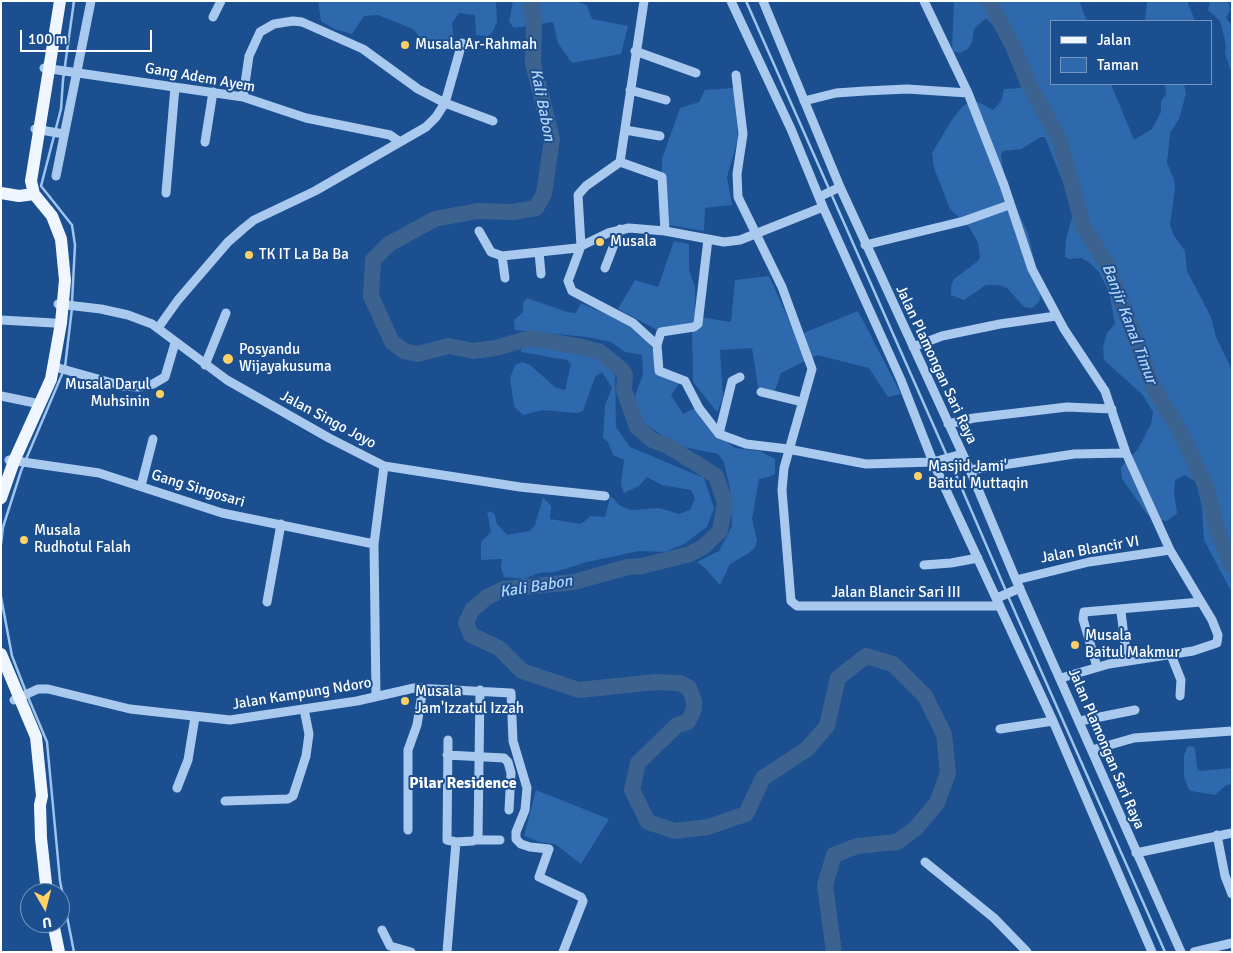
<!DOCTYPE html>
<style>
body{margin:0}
#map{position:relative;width:1233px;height:953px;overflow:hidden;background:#1b4f8f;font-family:Signika,sans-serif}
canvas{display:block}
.frame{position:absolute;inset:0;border:2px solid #fff;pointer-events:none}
.legend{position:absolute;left:1050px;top:20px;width:162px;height:65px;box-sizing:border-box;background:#1b4f8f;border:1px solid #7695bc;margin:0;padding:6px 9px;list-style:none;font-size:15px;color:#fff}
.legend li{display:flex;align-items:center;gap:10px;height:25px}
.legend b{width:25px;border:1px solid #7695bc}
.north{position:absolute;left:20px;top:883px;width:50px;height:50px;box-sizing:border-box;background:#1b4f8f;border:1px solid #7695bc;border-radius:50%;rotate:172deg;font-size:14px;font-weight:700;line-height:20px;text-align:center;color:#fff}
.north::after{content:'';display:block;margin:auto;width:18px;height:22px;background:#ffd166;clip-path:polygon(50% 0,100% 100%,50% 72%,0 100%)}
.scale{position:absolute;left:20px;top:30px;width:132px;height:22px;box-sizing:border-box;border:2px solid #fff;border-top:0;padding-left:6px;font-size:15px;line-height:18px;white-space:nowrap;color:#fff;-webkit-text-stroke:4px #1b4f8f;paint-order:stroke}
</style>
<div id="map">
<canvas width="1233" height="953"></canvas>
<div class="frame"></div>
<ul class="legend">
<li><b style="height:6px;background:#f0f6ff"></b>Jalan</li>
<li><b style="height:14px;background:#2e69ad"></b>Taman</li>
</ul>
<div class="north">U</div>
<div class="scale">100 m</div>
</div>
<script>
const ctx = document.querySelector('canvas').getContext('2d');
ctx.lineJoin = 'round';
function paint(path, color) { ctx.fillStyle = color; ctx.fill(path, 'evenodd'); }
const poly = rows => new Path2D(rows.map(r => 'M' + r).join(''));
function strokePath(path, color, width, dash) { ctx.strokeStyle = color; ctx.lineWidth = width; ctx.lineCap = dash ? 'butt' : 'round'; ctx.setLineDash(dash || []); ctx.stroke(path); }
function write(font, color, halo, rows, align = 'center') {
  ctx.font = font + ' Signika,sans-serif'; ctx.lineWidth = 4; ctx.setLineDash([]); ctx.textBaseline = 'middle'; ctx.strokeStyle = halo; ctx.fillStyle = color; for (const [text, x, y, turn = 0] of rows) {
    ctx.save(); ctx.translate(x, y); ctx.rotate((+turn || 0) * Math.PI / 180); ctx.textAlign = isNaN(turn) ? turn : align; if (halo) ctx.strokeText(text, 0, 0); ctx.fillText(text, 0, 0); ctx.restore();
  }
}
paint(poly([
 [318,1,496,1,497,22,492,33,488,36,476,35,475,15,459,13,452,23,454,43,429,48,413,29,378,15,364,16,352,34,334,29,321,21],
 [513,1,575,1,587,5,592,19,628,26,621,54,572,63,558,43,553,22,514,28,509,22],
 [954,1,1079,1,1087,21,1052,21,1052,84,1111,84,1134,140,1152,129,1161,112,1161,101,1166,94,1165,84,1184,84,1186,94,1179,119,1170,133,1167,163,1174,179,1175,188,1170,225,1174,236,1185,251,1187,271,1211,317,1216,337,1232,370,1232,593,1204,540,1202,507,1196,482,1185,475,1175,480,1174,492,1177,513,1167,521,1154,519,1147,514,1122,479,1121,467,1138,449,1151,424,1153,412,1143,395,1104,360,1103,347,1107,333,1115,324,1109,292,1099,272,1089,262,1081,258,1069,259,1065,257,1066,239,1074,210,1045,137,1041,137,1021,149,1003,151,1001,155,1006,186,1028,233,1036,267,1043,282,1039,302,1032,308,1024,307,1007,288,999,285,986,285,964,300,951,295,951,286,954,279,978,261,980,257,978,243,970,228,950,209,934,168,932,153,951,121,963,106,970,102,978,102,993,110,1001,101,1004,89,1021,88,1007,46,1000,32,986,18,974,29,972,42,968,49,960,53,952,51],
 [1147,1,1187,1,1195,21,1145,21],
 [1210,1,1229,3,1230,10,1226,18,1232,26,1232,75,1225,53,1226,45,1220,21,1208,10],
 [734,88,738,139,727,177,732,205,705,208,704,231,668,225,662,189,662,159,680,108,699,102,705,90],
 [674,241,689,244,689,270,695,287,695,316,731,322,735,280,769,276,796,336,858,311,901,394,888,397,869,368,817,355,781,373,774,393,759,394,752,348,720,350,723,398,717,412,693,382,692,332,659,331,618,309,635,280,658,287],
 [527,298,567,312,576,313,581,303,629,324,643,335,653,350,655,373,680,382,671,395,683,414,701,405,723,439,735,448,760,451,775,459,775,474,769,477,759,479,752,519,757,540,755,547,749,553,730,564,720,585,705,568,697,562,719,551,732,526,730,489,724,462,718,454,679,446,645,424,633,402,643,374,642,355,625,352,611,342,587,337,515,330,514,320,523,312,523,303],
 [522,344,604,357,615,370,616,427,630,447,704,478,714,508,707,527,684,544,665,552,639,551,587,562,555,572,539,573,524,579,504,577,501,568,502,559,481,560,481,542,491,532,487,511,494,513,497,524,507,535,530,531,535,525,543,497,551,506,550,519,581,524,591,516,605,517,610,497,613,498,619,505,631,510,659,508,679,514,690,510,695,499,691,490,662,485,647,477,639,486,624,493,621,484,624,460,613,455,608,442,603,438,605,405,612,388,602,372,595,377,583,411,576,413,542,410,523,415,514,406,510,378,515,365,522,362,530,365,555,387,565,390,571,364,567,360,521,352],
 [1191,746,1195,748,1197,768,1200,771,1232,768,1232,784,1225,786,1215,795,1191,791,1188,788,1184,776,1184,756,1187,747],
 [536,790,609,819,581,864,555,844,540,842,524,836]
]), '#2e69ad');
strokePath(poly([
 [746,1,947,456],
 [72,302,75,245,72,225,41,186,61,109,63,80,74,1],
 [65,367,72,308],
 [950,461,1006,591],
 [1,544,3,527,21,471,63,372],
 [1008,596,1165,952],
 [1,597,12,656,26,692],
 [28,697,47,742,60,881,74,952]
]), '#9cc4f0', 2.5);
strokePath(poly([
 [531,1,534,23,533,63,552,139,544,194,536,208,513,212,477,211,435,219,389,244,373,260,371,296,392,342,404,351,417,354,449,346,473,351,496,348,530,338,582,347,600,352,622,370,625,375,624,390,637,427,652,440,668,446,716,476,725,503,720,531,703,547,690,554,642,566,628,567,574,582,504,589,487,597,472,610,466,623,471,635,499,648,522,671,579,690,656,682,680,683,689,688,694,701,694,709,688,722,677,725,638,763,632,790,648,822,675,831,708,827,746,814,763,778,807,749,827,726,838,678,866,656,893,664,925,696,944,734,948,773,937,803,916,828,897,842,857,846,834,855,825,885,834,952],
 [989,1,1012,44,1027,80,1060,141,1083,226,1108,266,1154,389,1180,431,1207,489,1217,530,1232,565]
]), '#3c6290', 16);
strokePath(poly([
 [644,1,620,162,586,186,578,195,581,246,568,281,572,291,633,323,657,345,659,371,685,381,699,408,719,434,746,444,788,449,866,464,933,462,962,454],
 [731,1,791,129,823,207,901,380,933,462,1053,721,1152,952],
 [763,1,840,187,970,470,1016,580,1181,952],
 [213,17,221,1],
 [635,51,696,73],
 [44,68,243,97,306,118,390,135,400,142],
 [736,75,743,134,737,174,738,197,782,287,812,369,784,468,782,490,791,601,797,606,1000,606],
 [630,90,666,100],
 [968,93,1004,185,1032,269,1064,329,1105,391,1126,453,1170,550,1212,620,1218,635,1217,643,1193,651,1109,664,1061,678],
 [243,97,249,56,260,32,274,24,293,21,302,22,363,49,418,89,445,103,493,121],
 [804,101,836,93,865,91,907,89,968,93,924,1],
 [35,129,64,134],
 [625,130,660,136],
 [205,142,213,92],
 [620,162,662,177,665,231],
 [56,176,91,1],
 [166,193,175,87],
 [819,197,840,187],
 [479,231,491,252,502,256,577,248,608,233,629,228,665,231,724,242,740,240,823,207],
 [865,245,964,221,1009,205],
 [539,252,541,274],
 [502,256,505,278],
 [605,268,620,229],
 [58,304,101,309,128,315,152,324,227,380,329,438,384,466,520,487,605,496],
 [1,320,54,323],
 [158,328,178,300,228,242,244,228,254,220,315,191,426,127,436,117,445,103,462,43],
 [657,345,661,332,694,327,698,324,708,239],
 [913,347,942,336,1000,324,1056,316],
 [205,365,226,313],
 [55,367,123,386,138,387,153,384,165,377,175,343],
 [761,392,802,402],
 [1,396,40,404],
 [948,424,974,418,1067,407,1112,409],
 [719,434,732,381,740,377],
 [9,460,99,473,222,513,374,544],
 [970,470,1074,454,1126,453],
 [141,486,153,439],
 [924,565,951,563,978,558],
 [1016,580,1089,562,1170,550],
 [997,598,1020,588],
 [267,602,281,524],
 [1123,610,1121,612,1127,660],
 [1171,655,1181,680,1180,696],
 [1097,667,1083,619,1084,612,1201,602],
 [376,696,374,544,384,466],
 [14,700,38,689,48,689,130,709,230,720,357,701,414,688,511,693,513,741,527,788,525,810,516,832,516,839,521,844,530,847,549,849,539,877,581,897,583,901,563,952],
 [1080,721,1135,710],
 [1000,729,1053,721],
 [1092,750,1134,738,1232,731],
 [447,755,504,758,508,762,511,773,509,810],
 [177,788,188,760,195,717],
 [225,801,288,799,293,796,306,756,309,734,304,709],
 [408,830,408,750,417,725,423,688],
 [1217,835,1225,876,1232,894],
 [477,840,500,840],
 [456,842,473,841,478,838,480,690],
 [1136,853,1232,833],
 [925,862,994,918,1027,952],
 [382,930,390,946,411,952],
 [447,952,456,842,447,840,448,740],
 [1194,952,1232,943]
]), '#a9c9ee', 9);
strokePath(poly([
 [1,193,19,196,34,194],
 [1,498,14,461,51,379,61,323,65,280,61,239,52,216,34,194,31,181,60,1],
 [1,654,36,737,42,796,40,805,41,838,47,893],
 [53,923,59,952]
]), '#f0f6ff', 12);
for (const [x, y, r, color] of [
 [405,45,5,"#ffd166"],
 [600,242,5,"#ffd166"],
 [249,255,5,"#ffd166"],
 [228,359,6,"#ffd166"],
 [160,394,5,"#ffd166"],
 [918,476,5,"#ffd166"],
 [24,540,5,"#ffd166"],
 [1075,645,5,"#ffd166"],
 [405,701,5,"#ffd166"]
]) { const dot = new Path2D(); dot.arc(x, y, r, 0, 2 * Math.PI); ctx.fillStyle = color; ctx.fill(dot); strokePath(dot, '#1b4f8f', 2); }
write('15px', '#fff', '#1b4f8f', [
 ["Musala Ar-Rahmah",415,45],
 ["Musala",610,242],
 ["TK IT La Ba Ba",259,255],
 ["Posyandu",239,350],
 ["Wijayakusuma",239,367],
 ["Musala Darul",150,385,"right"],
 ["Muhsinin",150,402,"right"],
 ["Masjid Jami'",928,467],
 ["Baitul Muttaqin",928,484],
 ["Musala",34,531],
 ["Rudhotul Falah",34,548],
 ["Musala",1085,636],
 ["Baitul Makmur",1085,653],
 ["Musala",415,692],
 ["Jam'Izzatul Izzah",415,709]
], 'left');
write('15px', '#fff', '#1b4f8f', [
 ["Gang Adem Ayem",200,78,10],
 ["Jalan Plamongan Sari Raya",936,365,65],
 ["Jalan Singo Joyo",328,420,28],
 ["Gang Singosari",198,489,17],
 ["Jalan Blancir VI",1090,550,-10],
 ["Jalan Blancir Sari III",896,593],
 ["Jalan Kampung Ndoro",302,694,-9],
 ["Jalan Plamongan Sari Raya",1106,749,67]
]);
write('italic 16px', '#b5d3f5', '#1b4f8f', [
 ["Kali Babon",542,105,79],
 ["Banjir Kanal Timur",1129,324,69],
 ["Kali Babon",536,587,-9]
]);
write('bold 16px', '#fff', '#1b4f8f', [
 ["Pilar Residence",463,784]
]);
</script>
